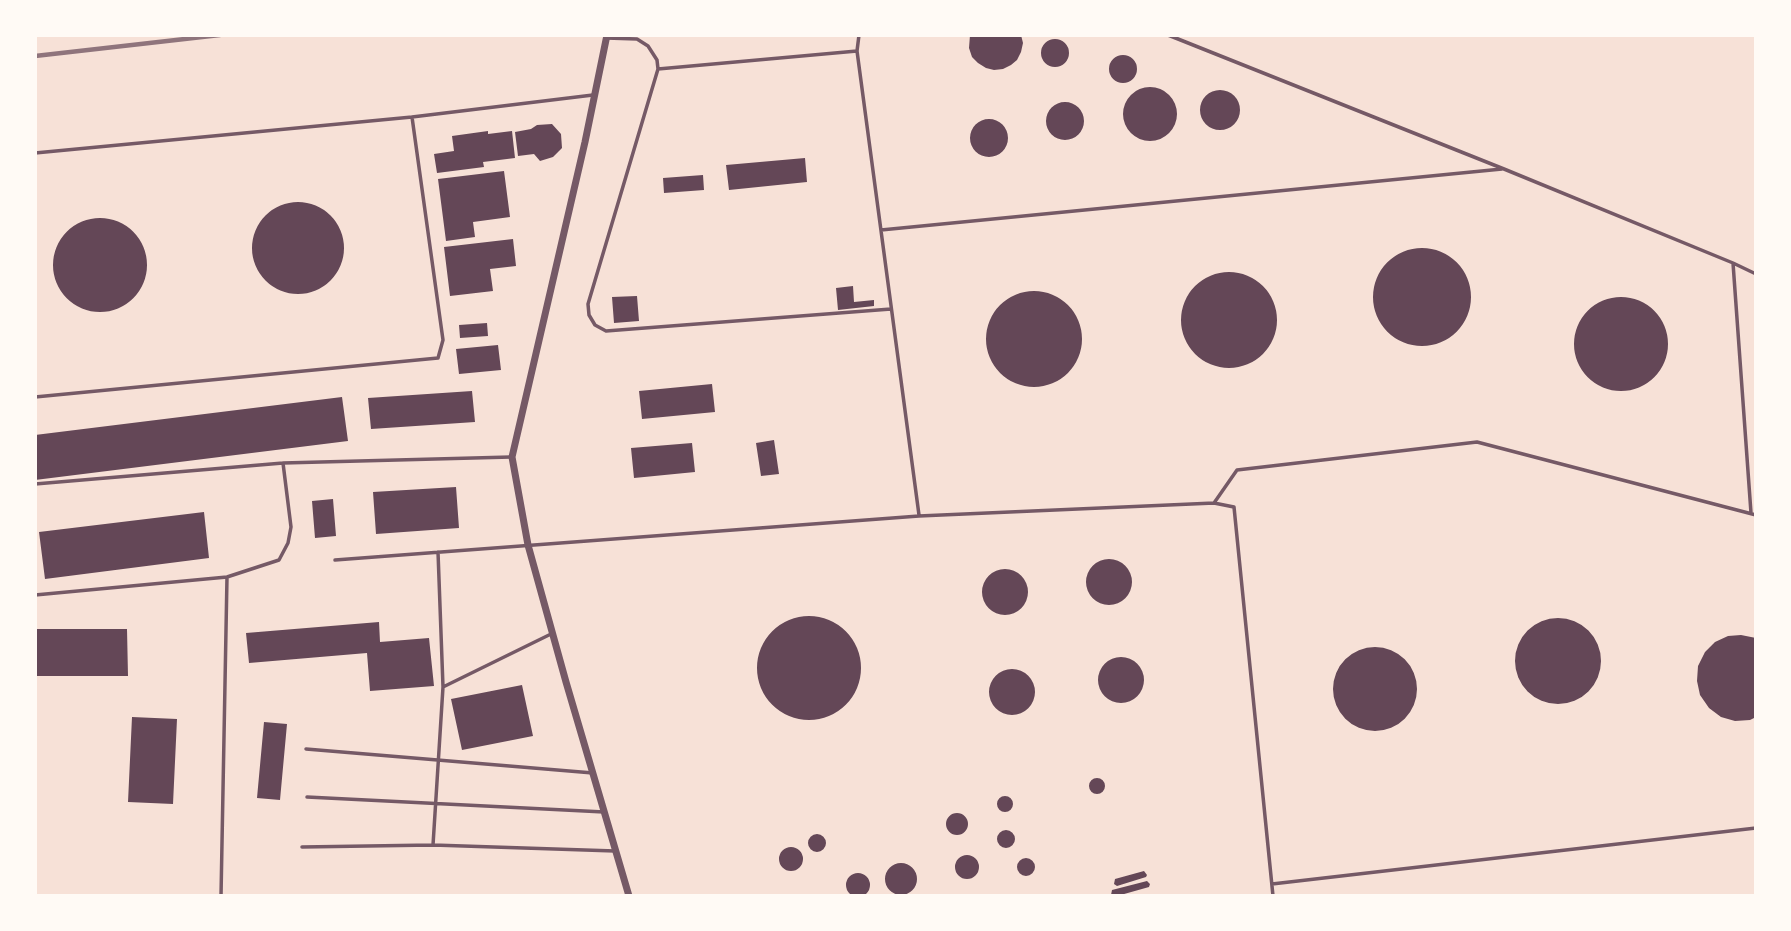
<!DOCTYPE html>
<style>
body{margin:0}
#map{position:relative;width:1791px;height:931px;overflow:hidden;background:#f7e1d7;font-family:Lato,sans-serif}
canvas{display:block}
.frame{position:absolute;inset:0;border:37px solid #fffaf5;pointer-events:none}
</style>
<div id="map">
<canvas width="1791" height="931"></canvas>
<div class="frame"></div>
</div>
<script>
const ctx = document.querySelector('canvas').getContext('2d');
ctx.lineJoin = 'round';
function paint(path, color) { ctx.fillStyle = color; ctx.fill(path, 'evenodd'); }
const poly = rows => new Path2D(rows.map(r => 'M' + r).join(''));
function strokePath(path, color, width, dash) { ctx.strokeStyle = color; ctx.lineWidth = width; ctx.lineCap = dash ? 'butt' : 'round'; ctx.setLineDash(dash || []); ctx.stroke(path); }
paint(poly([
 [970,35,1021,35,1023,43,1021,52,1017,60,1011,65,1003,69,994,70,986,68,978,63,972,57,969,48],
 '1041 53a14 14 0 1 1 28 0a14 14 0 1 1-28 0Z',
 '1109 69a14 14 0 1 1 28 0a14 14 0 1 1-28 0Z',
 '1123 114a27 27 0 1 1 54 0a27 27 0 1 1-54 0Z',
 '1200 110a20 20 0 1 1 40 0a20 20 0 1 1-40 0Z',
 '1046 121a19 19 0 1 1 38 0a19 19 0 1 1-38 0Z',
 '970 138a19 19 0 1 1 38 0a19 19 0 1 1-38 0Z',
 [552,124,561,134,562,148,553,157,540,161,534,154,518,156,515,132,531,129,537,125],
 [488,131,488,134,512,131,515,158,483,162,484,167,437,173,434,154,454,151,452,136],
 [805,158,807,182,729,190,726,165],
 [504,171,510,217,473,222,475,237,446,241,438,179],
 [703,175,704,190,664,193,663,178],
 '252 248a46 46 0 1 1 92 0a46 46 0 1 1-92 0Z',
 '53 265a47 47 0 1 1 94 0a47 47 0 1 1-94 0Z',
 [513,239,516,266,490,269,493,291,450,296,444,247],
 '1373 297a49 49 0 1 1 98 0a49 49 0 1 1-98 0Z',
 '1181 320a48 48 0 1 1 96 0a48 48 0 1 1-96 0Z',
 [853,286,854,302,874,300,874,306,838,310,836,288],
 '986 339a48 48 0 1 1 96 0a48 48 0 1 1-96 0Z',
 [637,296,639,321,614,323,612,297],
 '1574 344a47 47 0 1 1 94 0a47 47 0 1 1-94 0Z',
 [487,323,488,336,460,338,459,325],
 [498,345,501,370,459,374,456,349],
 [712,384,715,412,642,419,639,391],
 [472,391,475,422,371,429,368,398],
 [342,397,348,441,35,480,35,435],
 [774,440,779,474,761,476,756,443],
 [692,443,695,472,634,478,631,448],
 [456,487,459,528,376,534,373,492],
 [333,499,336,536,315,538,312,501],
 [204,512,209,558,45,579,39,532],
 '1086 582a23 23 0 1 1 46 0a23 23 0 1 1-46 0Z',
 '982 592a23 23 0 1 1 46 0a23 23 0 1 1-46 0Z',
 '757 668a52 52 0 1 1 104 0a52 52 0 1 1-104 0Z',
 '1515 661a43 43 0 1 1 86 0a43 43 0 1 1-86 0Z',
 [379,622,380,642,429,638,434,686,370,691,367,653,249,663,246,633],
 [35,629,127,629,128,676,35,676],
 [1741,635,1756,638,1756,717,1750,720,1735,721,1721,717,1709,708,1700,695,1697,681,1698,666,1705,652,1715,642,1728,636],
 '1333 689a42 42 0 1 1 84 0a42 42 0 1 1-84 0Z',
 '1098 680a23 23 0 1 1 46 0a23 23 0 1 1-46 0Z',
 '989 692a23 23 0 1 1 46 0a23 23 0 1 1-46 0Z',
 [522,685,533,736,462,750,451,699],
 [132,717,177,719,173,804,128,802],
 [264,722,287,724,280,800,257,798],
 '1089 786a8 8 0 1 1 16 0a8 8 0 1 1-16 0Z',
 '997 804a8 8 0 1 1 16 0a8 8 0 1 1-16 0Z',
 '946 824a11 11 0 1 1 22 0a11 11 0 1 1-22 0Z',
 '997 839a9 9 0 1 1 18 0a9 9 0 1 1-18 0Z',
 '808 843a9 9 0 1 1 18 0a9 9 0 1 1-18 0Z',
 '779 859a12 12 0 1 1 24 0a12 12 0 1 1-24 0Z',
 '955 867a12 12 0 1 1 24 0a12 12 0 1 1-24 0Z',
 '1017 867a9 9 0 1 1 18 0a9 9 0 1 1-18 0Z',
 '885 879a16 16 0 1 1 32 0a16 16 0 1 1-32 0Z',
 [1144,871,1147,875,1146,877,1117,886,1114,884,1115,879],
 '846 885a12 12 0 1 1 24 0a12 12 0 1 1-24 0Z',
 [1147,881,1150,884,1149,887,1117,896,1111,895,1112,890]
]), '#644757');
strokePath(poly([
 [859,35,857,51,919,515],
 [1168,35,1504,169,1733,263,1751,513],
 [606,38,637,39,648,46,657,60,658,69,588,304,589,315,595,325,606,331,891,309],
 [658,69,857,51],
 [35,153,412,117,593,95],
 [881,230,1502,169],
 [1733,263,1756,274],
 [35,397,438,358,443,340,412,117],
 [35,484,283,463,511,457],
 [1214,503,1237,470,1477,442,1756,515],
 [335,560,919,516,1214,503,1234,507,1273,896],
 [35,595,227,577,279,560,288,543,291,527,283,463],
 [443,687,551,634],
 [306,749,593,773],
 [307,797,604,812],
 [433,845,443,687,438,552],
 [302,847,433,845,615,851],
 [1272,884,1756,828],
 [221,896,227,577]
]), '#755966', 3.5);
strokePath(poly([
 [607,35,585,142,512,457,528,545,566,682,629,896]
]), '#755966', 7);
strokePath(poly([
 [35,56,220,35]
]), '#8f747c', 4.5);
</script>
